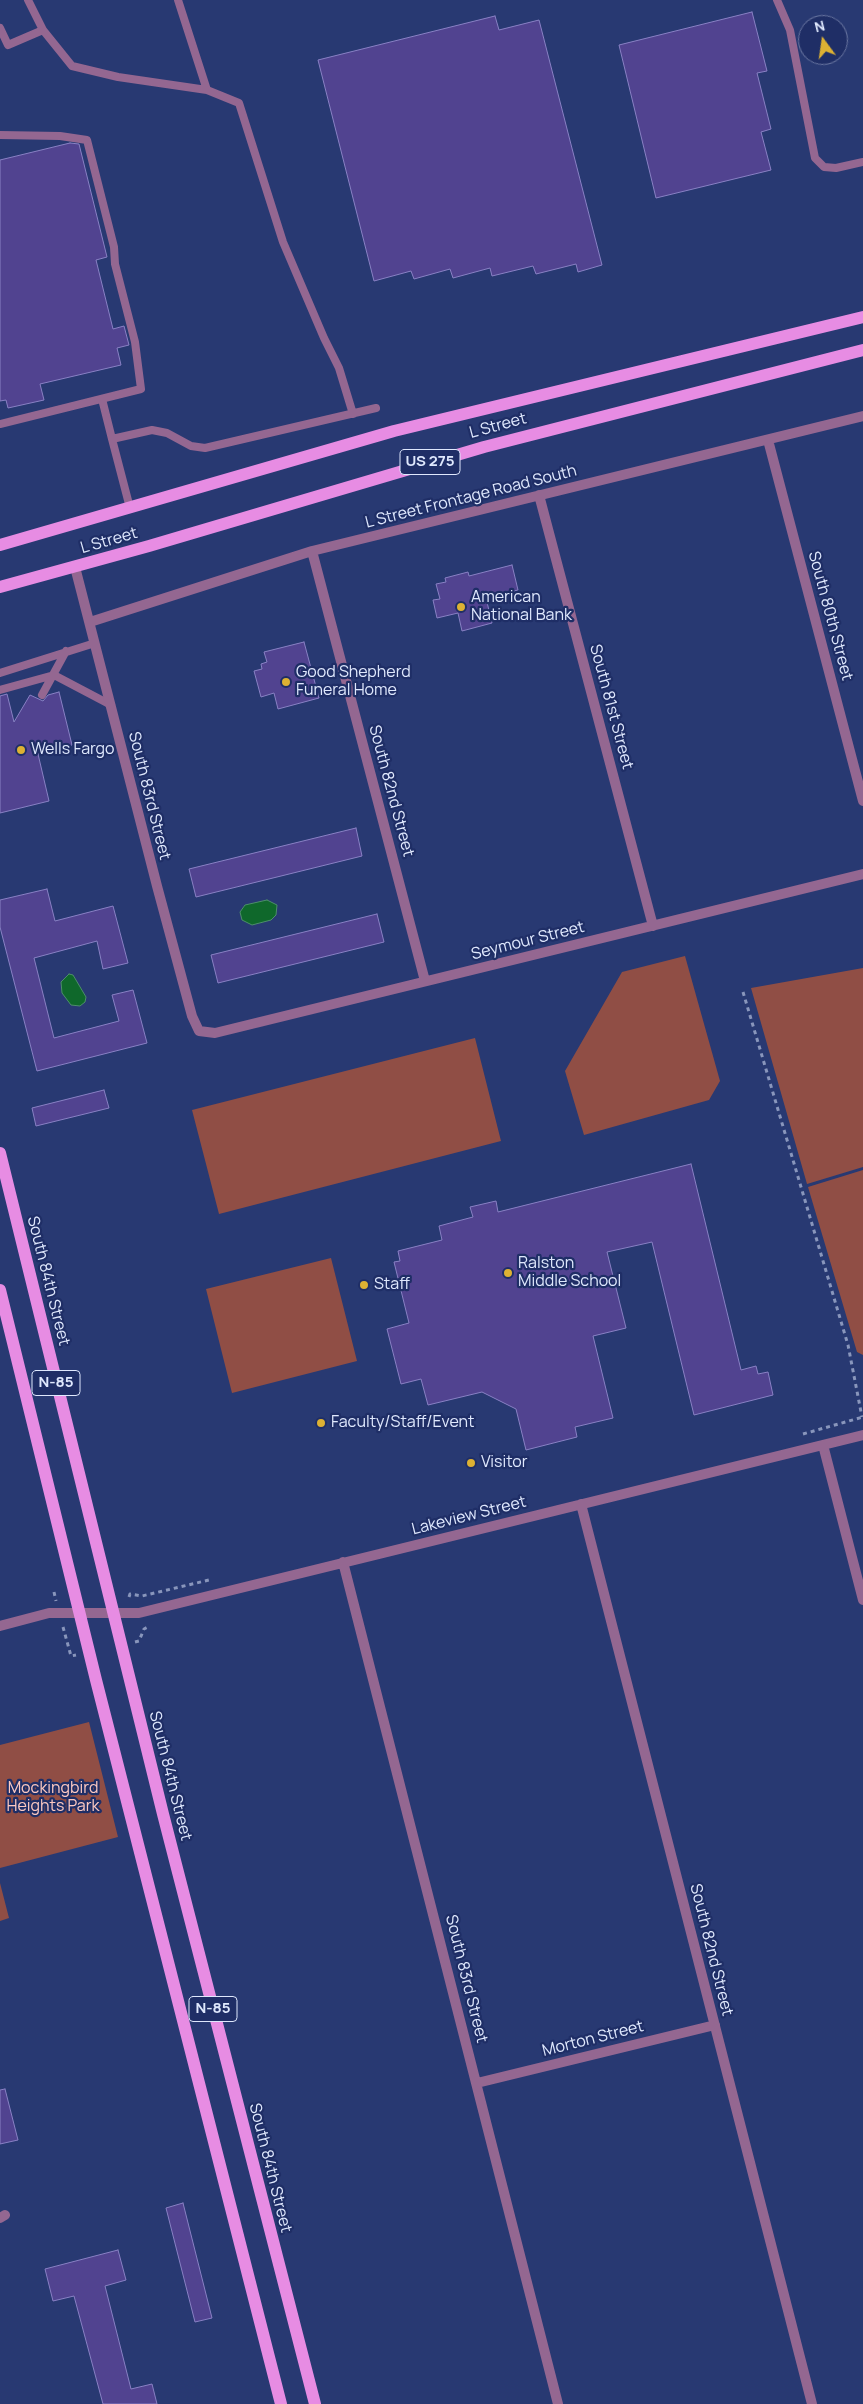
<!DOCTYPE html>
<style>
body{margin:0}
#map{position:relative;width:863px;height:2404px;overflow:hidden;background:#283972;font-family:Manrope,sans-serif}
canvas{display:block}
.north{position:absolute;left:798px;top:15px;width:50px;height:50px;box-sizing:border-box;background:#1f2e66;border:1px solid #6c78a2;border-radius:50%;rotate:346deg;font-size:14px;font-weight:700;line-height:20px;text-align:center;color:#dfe8fd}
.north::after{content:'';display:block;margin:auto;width:18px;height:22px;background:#ddb133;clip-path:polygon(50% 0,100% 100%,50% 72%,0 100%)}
</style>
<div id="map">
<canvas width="863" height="2404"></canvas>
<div class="north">N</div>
</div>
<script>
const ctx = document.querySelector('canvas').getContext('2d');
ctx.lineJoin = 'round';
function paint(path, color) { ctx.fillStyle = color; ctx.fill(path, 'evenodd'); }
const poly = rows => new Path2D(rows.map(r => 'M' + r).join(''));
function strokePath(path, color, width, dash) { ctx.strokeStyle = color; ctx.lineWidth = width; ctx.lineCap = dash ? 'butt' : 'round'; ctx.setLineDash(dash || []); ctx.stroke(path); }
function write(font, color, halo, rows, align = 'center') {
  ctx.font = font + ' Manrope,sans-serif'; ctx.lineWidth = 4.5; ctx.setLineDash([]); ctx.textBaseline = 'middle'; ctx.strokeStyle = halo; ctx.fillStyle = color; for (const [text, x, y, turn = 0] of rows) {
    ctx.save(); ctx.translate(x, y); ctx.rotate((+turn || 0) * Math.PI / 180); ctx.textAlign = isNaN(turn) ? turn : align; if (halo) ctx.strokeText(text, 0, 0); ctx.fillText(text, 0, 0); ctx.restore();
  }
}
paint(poly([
 [685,956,720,1081,709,1100,584,1135,565,1071,622,972],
 [863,968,863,1167,807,1184,751,988],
 [475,1038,501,1141,219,1214,192,1110],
 [863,1170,863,1355,857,1352,808,1187],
 [331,1258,357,1361,232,1393,206,1289],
 [89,1722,118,1837,0,1868,0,1745],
 [0,1883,9,1918,0,1921]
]), '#904e45');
const water = poly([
 [267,900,277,905,276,915,271,920,252,925,242,920,240,912,245,905,267,900],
 [69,974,73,975,86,997,85,1002,80,1006,71,1005,62,993,61,982,69,974]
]);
paint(water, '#0f682b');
strokePath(water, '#4d8e6a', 1);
const building = poly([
 [752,12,767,71,757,73,771,129,761,132,771,170,656,198,619,45,752,12],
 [495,16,499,30,539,20,602,265,578,272,576,264,536,274,533,266,492,276,490,268,453,278,450,269,414,279,411,271,374,281,318,60,495,16],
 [70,143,79,144,107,257,96,260,113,329,124,326,129,345,117,348,121,365,40,384,44,400,8,408,6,400,0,401,0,160,70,143],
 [512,565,518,590,486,598,492,623,462,631,458,613,437,618,433,600,440,599,436,584,446,582,445,578,468,572,469,576,512,565],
 [304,642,319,698,278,709,274,693,261,697,254,671,262,669,261,664,267,662,264,652,304,642],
 [59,692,72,745,38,754,49,801,0,813,0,696,7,694,14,722,30,695,43,701,48,695,59,692],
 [356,828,362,856,196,897,189,869,356,828],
 [47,889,55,921,113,906,128,963,103,969,97,941,34,958,54,1038,119,1021,112,995,133,990,147,1043,37,1071,0,927,0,900,47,889],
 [377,914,384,942,218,983,211,955,377,914],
 [104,1090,109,1108,36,1126,32,1108,104,1090],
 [691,1164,741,1370,756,1366,758,1374,768,1372,773,1395,694,1415,652,1242,607,1252,626,1328,593,1336,613,1418,575,1427,577,1437,526,1450,516,1409,482,1392,428,1405,421,1379,401,1384,387,1329,409,1323,394,1262,400,1261,398,1251,442,1240,439,1226,473,1217,470,1207,496,1201,498,1212,691,1164],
 [5,2089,18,2140,0,2144,0,2090,5,2089],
 [183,2203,212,2318,195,2322,166,2208,183,2203],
 [118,2250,126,2280,105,2286,131,2389,152,2384,157,2404,103,2404,74,2296,53,2301,45,2269,118,2250]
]);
paint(building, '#514390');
strokePath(building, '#8981c4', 1);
strokePath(poly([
 [743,992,848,1345,862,1417],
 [803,1434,863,1417],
 [54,1592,56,1601],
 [129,1597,130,1594,142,1596,209,1580],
 [63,1627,71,1656,76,1655],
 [135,1642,139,1641,144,1629,150,1626]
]), '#8996bc', 3, [4, 4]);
strokePath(poly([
 [28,0,43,30,72,66,118,77,207,90],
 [178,0,207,90,239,103,283,242,324,338,339,368,353,414],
 [777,0,790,30,815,158,824,167,836,168,863,162],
 [0,28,8,45,43,30],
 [0,135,60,136,87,140,114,247,115,264,135,342,141,389,0,424],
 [102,399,112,439],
 [130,508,112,439,152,430,167,433,191,446,205,448,376,408],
 [0,673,95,643],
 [0,690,54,675,111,705],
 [42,695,66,651]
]), '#946791', 8);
strokePath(poly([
 [768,440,863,801],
 [539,495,653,926],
 [312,551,425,981],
 [75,567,157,886,192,1016,199,1031,215,1033,863,874],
 [90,622,312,551,863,416],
 [823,1445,863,1600],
 [581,1504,812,2404],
 [343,1562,558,2404],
 [0,1626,49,1613,139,1613,863,1435],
 [477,2083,715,2025],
 [0,2218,5,2215]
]), '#946791', 10);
strokePath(poly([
 [0,545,394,431,863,317],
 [0,587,149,546,484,447,863,350],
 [0,1153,163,1814,315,2404],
 [0,1290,96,1680,281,2404]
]), '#e78ce3', 12);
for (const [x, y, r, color] of [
 [461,607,5,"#ddb133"],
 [286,682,5,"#ddb133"],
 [21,750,5,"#ddb133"],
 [508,1273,5,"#ddb133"],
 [364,1285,5,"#ddb133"],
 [321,1423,5,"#ddb133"],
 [471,1463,5,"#ddb133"]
]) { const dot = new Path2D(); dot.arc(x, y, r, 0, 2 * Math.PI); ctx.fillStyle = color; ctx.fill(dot); strokePath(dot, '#1f2e66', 2); }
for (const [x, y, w] of [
 [430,462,60],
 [56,1383,48],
 [213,2009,48]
]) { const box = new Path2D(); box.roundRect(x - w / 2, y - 12.5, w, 25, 4); ctx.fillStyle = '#1f2e66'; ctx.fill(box); strokePath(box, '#dfe8fd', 1); }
write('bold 15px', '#dfe8fd', null, [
 ["US 275",430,462],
 ["N-85",56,1383],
 ["N-85",213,2009]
]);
write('16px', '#dfe8fd', '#1f2e66', [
 ["L Street",498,426,-15],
 ["L Street Frontage Road South",471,497,-14],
 ["L Street",109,541,-16],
 ["South 80th Street",830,616,75],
 ["South 81st Street",611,707,75],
 ["South 82nd Street",391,791,75],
 ["South 83rd Street",149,796,76],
 ["Seymour Street",528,941,-14],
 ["South 84th Street",48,1281,76],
 ["Lakeview Street",469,1516,-14],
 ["South 84th Street",170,1776,76],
 ["South 82nd Street",711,1950,76],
 ["South 83rd Street",466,1979,76],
 ["Morton Street",593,2039,-14],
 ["South 84th Street",270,2168,76]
]);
write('16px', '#dfe8fd', '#1f2e66', [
 ["American",471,598],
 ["National Bank",471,616],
 ["Good Shepherd",296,673],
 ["Funeral Home",296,691],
 ["Wells Fargo",31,750],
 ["Ralston",518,1264],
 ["Middle School",518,1282],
 ["Staff",374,1285],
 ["Faculty/Staff/Event",331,1423],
 ["Visitor",481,1463]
], 'left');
write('16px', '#fdc9c1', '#1f2e66', [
 ["Mockingbird",53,1789],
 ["Heights Park",53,1807]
]);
</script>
